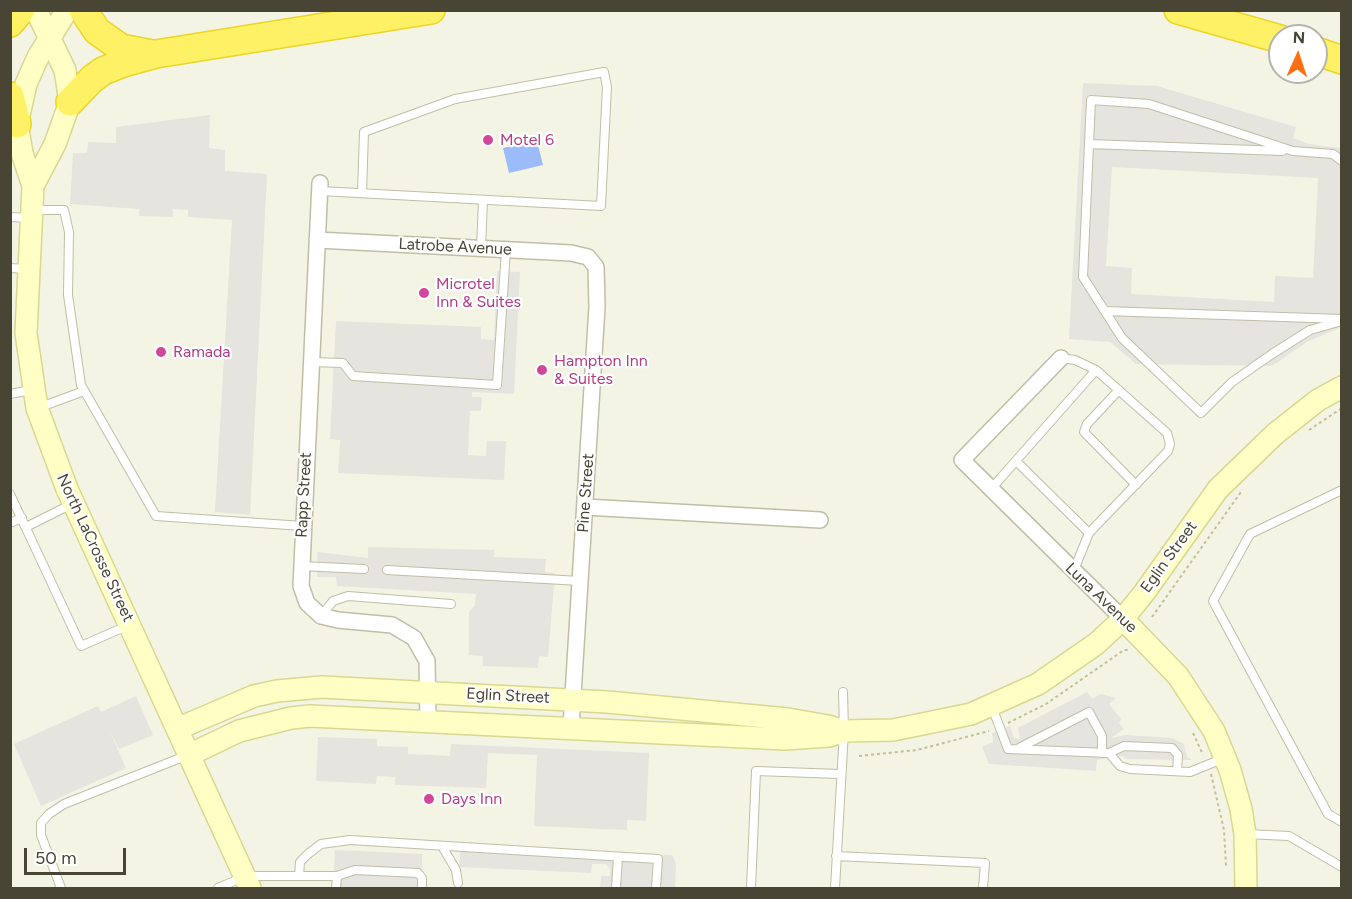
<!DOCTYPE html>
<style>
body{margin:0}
#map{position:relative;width:1352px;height:899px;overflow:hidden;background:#f4f4e5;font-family:Figtree,sans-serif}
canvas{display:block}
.frame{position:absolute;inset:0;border:12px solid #484534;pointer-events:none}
.north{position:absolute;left:1268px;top:24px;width:60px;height:60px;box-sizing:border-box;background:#fff;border:2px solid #b6b5ae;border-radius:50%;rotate:3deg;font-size:16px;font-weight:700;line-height:24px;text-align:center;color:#484534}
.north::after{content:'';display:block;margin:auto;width:21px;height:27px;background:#ff6e12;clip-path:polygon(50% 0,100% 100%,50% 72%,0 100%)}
.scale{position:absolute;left:24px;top:848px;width:102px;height:27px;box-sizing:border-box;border:3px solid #484534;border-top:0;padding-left:8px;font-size:18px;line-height:21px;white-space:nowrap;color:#484534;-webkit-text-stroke:4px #fff;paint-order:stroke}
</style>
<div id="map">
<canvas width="1352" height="899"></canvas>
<div class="frame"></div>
<div class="north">N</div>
<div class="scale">50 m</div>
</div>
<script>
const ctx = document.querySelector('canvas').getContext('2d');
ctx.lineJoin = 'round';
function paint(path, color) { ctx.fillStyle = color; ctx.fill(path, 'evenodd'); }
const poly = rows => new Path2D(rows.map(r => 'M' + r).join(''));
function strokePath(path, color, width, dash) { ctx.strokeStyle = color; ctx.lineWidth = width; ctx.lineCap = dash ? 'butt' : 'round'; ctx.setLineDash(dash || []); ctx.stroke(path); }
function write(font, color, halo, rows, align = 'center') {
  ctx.font = font + ' Figtree,sans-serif'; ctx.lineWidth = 4.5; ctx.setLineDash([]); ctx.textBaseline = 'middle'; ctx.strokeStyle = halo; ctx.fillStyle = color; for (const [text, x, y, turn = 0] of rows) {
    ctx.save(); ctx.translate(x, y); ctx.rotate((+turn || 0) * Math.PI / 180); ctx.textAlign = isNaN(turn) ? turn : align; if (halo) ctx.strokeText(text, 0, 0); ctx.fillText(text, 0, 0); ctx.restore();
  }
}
paint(poly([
 [1083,83,1157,86,1296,127,1293,138,1309,144,1341,148,1341,327,1307,342,1272,366,1136,364,1110,342,1069,339],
 [1112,167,1318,178,1313,278,1275,276,1274,302,1131,294,1132,268,1106,266],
 [210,115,209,148,225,150,225,171,267,174,250,515,215,512,232,220,188,217,188,210,173,209,173,217,139,216,139,209,70,204,73,153,87,153,88,142,116,143,116,127],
 [497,271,520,272,514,394,472,392,472,397,482,397,481,411,470,411,468,455,486,456,487,441,506,441,504,480,338,473,340,440,330,439,336,321,481,327,481,339,494,340],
 [368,547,494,550,494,557,546,559,545,572,555,573,548,657,539,656,538,668,483,666,483,656,469,655,469,612,475,605,476,594,337,586,336,577,317,577,317,552,368,558],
 [1087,692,1092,699,1101,694,1116,698,1109,704,1121,719,1119,723,1124,729,1111,738,1126,735,1172,738,1184,744,1187,757,1192,760,1127,759,1122,756,1097,760,1096,771,989,764,982,747,993,742,992,733,1010,726,1014,738,1020,739,1018,728],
 [136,696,153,735,119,749,109,729,126,768,41,806,14,744,98,706,101,712],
 [318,737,377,739,377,746,408,747,408,754,450,756,451,744,649,753,646,821,627,820,627,830,534,826,537,755,488,753,486,788,395,785,395,777,377,776,376,784,316,781],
 [461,844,672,855,676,863,675,888,600,888,601,876,610,876,610,869,606,864,592,864,591,873,459,867],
 [335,850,422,854,422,888,321,888,333,888]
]), '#e5e4de');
paint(poly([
 [537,141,543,165,509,173,503,148]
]), '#9bbcf8');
const lane = poly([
 [1089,144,1282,151],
 [1342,161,1333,154,1293,151,1149,104,1091,100,1083,277,1122,338,1201,413,1232,382,1272,354,1310,330,1342,321],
 [320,191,601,206,607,87,604,72,455,99,364,132,362,193],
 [33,210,64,210,69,232,68,295,81,385,156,516,303,526],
 [10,217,30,218],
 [481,249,483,200],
 [10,268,26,269],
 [1105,311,1342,319],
 [1061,358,1075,360,1096,370],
 [311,362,343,363,353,376,497,385,506,250],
 [1119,390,1087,424,1084,432,1136,485],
 [10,394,31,390],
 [38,408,84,391],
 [991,489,1096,370,1167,433,1170,444,1168,451,1089,533,1016,461],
 [1342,490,1250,534,1213,601,1328,814,1342,822],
 [10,494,81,646,129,625],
 [10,523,22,518],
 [26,527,72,504],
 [301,566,364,569],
 [387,570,580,581],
 [1074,570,1089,533],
 [321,616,333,601,348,596,451,604],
 [992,707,1008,749,1109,753,1120,766,1130,769,1190,772,1222,759],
 [1019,748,1089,712,1102,736,1102,753],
 [1109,753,1124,746,1172,748,1178,755,1177,771],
 [1246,834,1289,836,1342,867],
 [442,846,456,870,458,883],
 [836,856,985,863,983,888],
 [299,876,300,862,308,854,321,844,350,840,658,859,656,888],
 [61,888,41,835,41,823,49,814,64,804,188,755],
 [218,888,246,876,337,876,355,870,418,873,422,878,422,888],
 [336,888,337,876],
 [616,888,618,857],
 [751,888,756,771,840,774],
 [835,888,844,731,843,692]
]);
const street = poly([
 [320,183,301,586,307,603,321,616,338,620,392,625,414,638,427,661,428,719],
 [317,240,571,253,588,257,596,267,597,307,571,727],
 [1061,358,962,460,1123,619],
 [585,507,820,520]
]);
const secondary = poly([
 [67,10,38,57,26,84,17,124,22,153,33,186,26,333,37,408,67,489,250,888],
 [33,186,55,144,70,102,65,70,36,10],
 [1123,619,1178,676,1214,731,1230,770,1241,809,1245,834,1246,888],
 [177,729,254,696,277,691,322,687,607,702,788,719,828,726,843,731],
 [189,755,239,731,291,718,310,716,785,739,829,736,844,731,893,730,971,714,1038,684,1096,644,1123,619,1144,593,1218,489,1275,434,1318,400,1342,387]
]);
const highway = poly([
 [83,10,97,31,121,48,152,54],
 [1178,10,1280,39],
 [10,23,21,10],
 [1316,51,1342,60],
 [10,96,17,124],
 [70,102,92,79,103,71,123,63,156,54,431,10]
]);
strokePath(lane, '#c1bea7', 10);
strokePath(street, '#c1bea7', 18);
strokePath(secondary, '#d9d790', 24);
strokePath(highway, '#eed426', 30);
strokePath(poly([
 [1309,430,1342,408],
 [1152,617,1241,492],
 [1008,723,1046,704,1124,650,1128,650],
 [1193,733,1203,755],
 [859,756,917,750,989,731],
 [1211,774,1224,830,1226,866]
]), '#c4bf97', 2, [3, 3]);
strokePath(lane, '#fff', 8);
strokePath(street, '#fff', 15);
strokePath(secondary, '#ffffc5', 21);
strokePath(highway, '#fff166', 27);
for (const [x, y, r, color] of [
 [488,140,6,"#d1479c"],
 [424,293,6,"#d1479c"],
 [161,352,6,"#d1479c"],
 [542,370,6,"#d1479c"],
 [429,799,6,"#d1479c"]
]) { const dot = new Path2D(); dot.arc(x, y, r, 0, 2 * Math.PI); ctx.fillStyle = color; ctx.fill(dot); strokePath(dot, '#fff', 2); }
write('16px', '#b23c85', '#fff', [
 ["Motel 6",500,140],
 ["Microtel",436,284],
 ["Inn & Suites",436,302],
 ["Ramada",173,352],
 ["Hampton Inn",554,361],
 ["& Suites",554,379],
 ["Days Inn",441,799]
], 'left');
write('16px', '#484534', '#fff', [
 ["Latrobe Avenue",455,247,3],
 ["Pine Street",586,493,-86],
 ["Rapp Street",304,495,-87],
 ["North LaCrosse Street",95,548,65],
 ["Eglin Street",1169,557,-54],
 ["Luna Avenue",1101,598,44],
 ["Eglin Street",508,696,3]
]);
</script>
